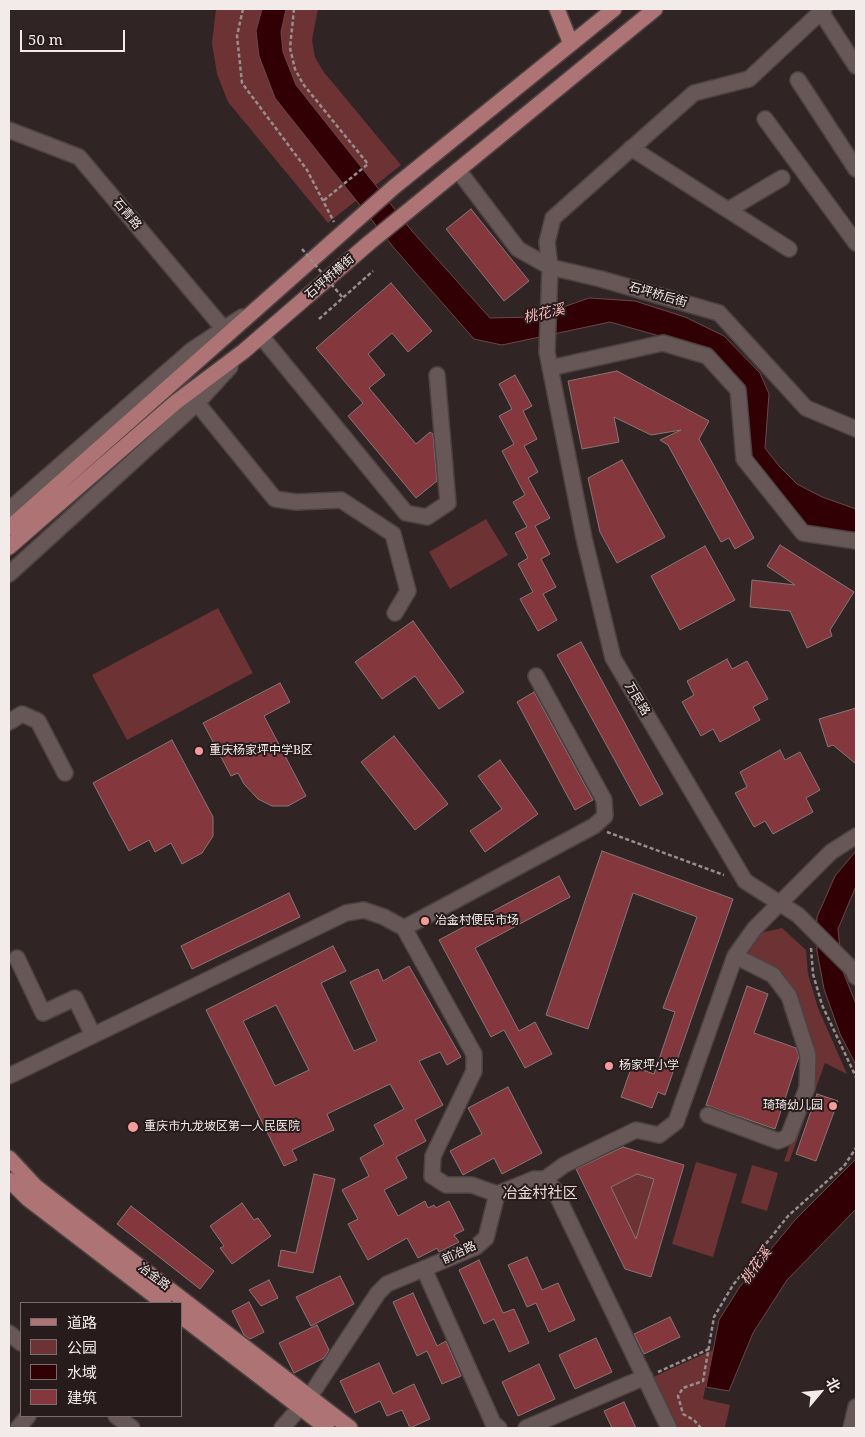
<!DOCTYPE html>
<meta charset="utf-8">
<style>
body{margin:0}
#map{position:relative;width:865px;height:1437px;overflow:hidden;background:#312424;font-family:"Noto Serif","Noto Sans SC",serif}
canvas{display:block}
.frame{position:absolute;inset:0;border:10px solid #f3eaea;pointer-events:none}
.legend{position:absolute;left:20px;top:1302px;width:162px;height:115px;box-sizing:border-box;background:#271b1b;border:1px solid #796e6e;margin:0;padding:6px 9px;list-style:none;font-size:15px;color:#f3eaea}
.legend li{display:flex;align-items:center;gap:10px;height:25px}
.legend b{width:25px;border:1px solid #796e6e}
.north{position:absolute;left:795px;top:1367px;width:50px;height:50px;-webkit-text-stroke:4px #271b1b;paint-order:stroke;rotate:62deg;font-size:14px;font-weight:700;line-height:20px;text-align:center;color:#f3eaea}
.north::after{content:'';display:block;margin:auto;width:18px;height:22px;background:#f3eaea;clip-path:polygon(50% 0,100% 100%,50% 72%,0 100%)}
.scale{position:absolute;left:20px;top:30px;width:105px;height:22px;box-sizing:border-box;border:2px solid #f3eaea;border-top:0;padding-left:6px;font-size:15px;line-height:18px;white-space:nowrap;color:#f3eaea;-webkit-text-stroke:4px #271b1b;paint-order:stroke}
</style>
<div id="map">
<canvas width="865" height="1437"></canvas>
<div class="frame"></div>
<ul class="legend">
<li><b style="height:6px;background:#ae7374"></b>道路</li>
<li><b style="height:14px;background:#6c3234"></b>公园</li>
<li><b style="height:14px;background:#310005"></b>水域</li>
<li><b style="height:14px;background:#84373c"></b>建筑</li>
</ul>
<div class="north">北</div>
<div class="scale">50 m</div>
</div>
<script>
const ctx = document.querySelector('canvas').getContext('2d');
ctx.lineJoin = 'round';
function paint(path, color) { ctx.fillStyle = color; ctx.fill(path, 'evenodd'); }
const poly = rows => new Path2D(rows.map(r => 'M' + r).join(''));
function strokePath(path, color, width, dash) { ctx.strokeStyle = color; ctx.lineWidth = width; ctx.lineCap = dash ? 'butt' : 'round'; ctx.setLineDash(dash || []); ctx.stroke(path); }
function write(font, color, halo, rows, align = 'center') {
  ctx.font = font + ' "Noto Serif","Noto Sans SC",serif'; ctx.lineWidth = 4; ctx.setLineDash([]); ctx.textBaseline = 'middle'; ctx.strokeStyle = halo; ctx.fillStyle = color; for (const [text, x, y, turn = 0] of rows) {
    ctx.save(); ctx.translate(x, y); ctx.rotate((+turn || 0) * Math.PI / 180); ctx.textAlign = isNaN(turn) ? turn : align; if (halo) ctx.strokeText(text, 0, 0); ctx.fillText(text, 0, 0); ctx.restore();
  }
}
paint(poly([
 [216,9,318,9,312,40,315,57,323,71,401,165,328,223,228,102,217,74,212,43],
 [486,519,508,555,450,589,429,552],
 [218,608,253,673,127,740,92,675],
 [782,928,806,950,808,974,818,1008,847,1074,825,1063,789,1162,784,1161,810,1089,793,992,747,956,760,933],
 [696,1162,737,1174,713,1257,672,1244],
 [752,1165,778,1173,767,1211,741,1203],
 [637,1174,654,1179,636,1239,611,1187],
 [713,1350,703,1399,730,1405,725,1428,674,1428,651,1378]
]), '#6c3234');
const water = poly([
 [262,9,286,9,281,32,283,52,296,85,412,231,490,318,535,317,589,298,635,301,685,317,724,336,760,373,769,394,765,448,779,466,797,484,822,497,856,509,856,534,807,527,751,456,744,390,709,350,610,322,502,345,474,339,394,248,275,98,259,56,256,31,262,9],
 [856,851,856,886,838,929,842,969,856,1004,856,1065,840,1034,824,989,817,951,817,917,835,876,856,851],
 [856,1159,856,1209,787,1280,753,1333,729,1391,706,1387,719,1320,739,1288,795,1220,856,1159]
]);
paint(water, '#310005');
strokePath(water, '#6b464a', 1);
const building = poly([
 [471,209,529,281,504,301,446,229,471,209],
 [391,283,432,331,408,352,392,333,368,354,385,375,369,388,416,444,430,432,433,434,437,481,416,498,348,416,363,403,316,348,391,283],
 [617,371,709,421,699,439,754,538,735,549,729,538,721,542,668,445,660,440,681,430,651,435,614,417,619,442,582,449,568,381,617,371],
 [515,375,532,406,523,411,537,439,524,446,538,472,528,478,550,518,535,526,550,554,541,559,556,587,543,594,557,620,538,631,520,599,533,592,518,564,528,558,515,533,527,527,513,502,525,495,502,451,514,444,499,416,512,409,499,384,515,375],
 [622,460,665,537,617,563,600,532,588,478,622,460],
 [780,545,854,592,830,630,832,636,807,648,790,611,750,607,752,580,795,585,767,566,780,545],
 [705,546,735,600,680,630,651,576,705,546],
 [413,621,464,692,439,709,415,676,382,699,355,662,413,621],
 [581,642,663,794,640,806,557,655,581,642],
 [727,659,732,669,747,661,768,699,753,707,760,720,720,742,713,729,701,736,682,702,694,695,687,681,727,659],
 [280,683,290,702,264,716,306,796,288,806,272,806,258,799,244,784,238,773,231,776,203,723,280,683],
 [534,692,593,800,575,810,517,702,534,692],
 [856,708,856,764,833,745,828,747,819,719,856,708],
 [394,736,448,804,415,830,361,762,394,736],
 [172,740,213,817,213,836,202,853,182,864,171,843,155,852,149,840,129,851,93,783,172,740],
 [780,750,785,760,800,752,820,790,806,798,813,812,773,834,765,821,754,827,735,793,747,787,740,772,780,750],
 [500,760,538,814,485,852,470,831,502,809,478,776,500,760],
 [602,851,733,899,665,1095,658,1092,652,1108,621,1097,632,1066,654,1074,675,1012,663,1008,697,917,633,893,588,1029,546,1015,602,851],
 [559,876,570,897,475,948,519,1031,535,1022,552,1054,525,1068,504,1030,491,1037,439,940,559,876],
 [289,893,300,917,192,969,181,946,289,893],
 [333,946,346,971,321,983,354,1051,377,1041,350,982,378,969,383,981,409,966,461,1057,447,1065,440,1052,419,1061,443,1105,415,1120,426,1141,396,1157,407,1178,384,1190,398,1216,425,1201,428,1208,434,1205,436,1208,449,1201,464,1230,454,1235,459,1242,439,1252,437,1248,418,1258,407,1238,368,1260,348,1224,358,1219,342,1190,369,1176,360,1158,384,1144,374,1125,404,1109,390,1084,327,1114,334,1130,292,1150,297,1160,284,1166,206,1010,333,946],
 [276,1005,309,1070,275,1086,243,1021,276,1005],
 [747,986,768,994,754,1033,796,1048,799,1056,775,1129,706,1105,747,986],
 [508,1087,542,1153,502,1174,494,1158,463,1175,450,1151,482,1134,468,1108,508,1087],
 [817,1094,838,1101,816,1161,796,1154,817,1094],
 [623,1147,684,1165,651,1277,625,1269,576,1169,623,1147],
 [637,1174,654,1179,636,1239,611,1187,637,1174],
 [314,1174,335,1179,313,1273,278,1266,281,1250,296,1253,314,1174],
 [242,1203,254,1220,258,1218,271,1236,232,1264,220,1248,224,1246,210,1226,242,1203],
 [131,1206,214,1271,200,1289,117,1224,131,1206],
 [527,1257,542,1290,558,1283,575,1320,549,1332,536,1303,527,1307,508,1265,527,1257],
 [479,1260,503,1313,514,1309,529,1343,509,1352,494,1319,484,1324,459,1270,479,1260],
 [340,1276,354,1304,311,1326,296,1297,340,1276],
 [269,1280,278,1298,261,1306,249,1290,269,1280],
 [413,1293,437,1346,446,1341,461,1376,442,1384,427,1351,417,1356,393,1302,413,1293],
 [249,1302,264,1332,250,1339,244,1335,232,1311,249,1302],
 [670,1317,680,1337,644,1354,634,1334,670,1317],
 [317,1325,329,1350,324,1358,294,1373,279,1343,317,1325],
 [596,1338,612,1372,575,1389,559,1355,596,1338],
 [379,1363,393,1394,414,1384,430,1419,410,1428,402,1410,387,1416,380,1401,355,1413,340,1381,379,1363],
 [539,1364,555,1399,518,1416,502,1382,539,1364],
 [624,1402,636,1428,612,1428,604,1411,624,1402]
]);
paint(building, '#84373c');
strokePath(building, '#877777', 1);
const minor = poly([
 [824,9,749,79,694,93,553,218,547,242,550,267,547,352,584,538,613,658,745,881,798,915,853,970,856,977],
 [821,12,856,66],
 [798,80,856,169],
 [765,119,856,243],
 [9,130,79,157,223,328],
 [631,148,789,249],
 [458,170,518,249,550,267,601,279,719,313,806,408,856,429],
 [728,210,782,178],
 [261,336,406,513,427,517,448,503,437,375],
 [550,368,663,343,707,356,738,390,744,459,803,533,856,541],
 [197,403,275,499,296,502,341,500,393,534,408,591,395,613],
 [9,510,192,350,242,317],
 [9,574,197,403,230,367],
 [9,722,22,714,38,721,65,773],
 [404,928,594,826,605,816,604,800,536,676],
 [17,958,43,1013,75,998,93,1035],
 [9,1076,346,913,364,910,384,917,404,928,474,1054,474,1071,433,1156,432,1176,446,1185,472,1185,497,1194],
 [708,1115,778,1141,788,1137,807,1088,808,1055,789,996,773,975,735,956],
 [545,1179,564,1165,636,1130,659,1135,676,1122,735,956,755,928,831,852,856,836],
 [424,1269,493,1423,499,1428],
 [9,1333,21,1343],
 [116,1416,132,1428],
 [18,1428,28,1416],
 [282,1428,310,1396,378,1293,387,1284,476,1247,486,1238,497,1194,534,1179,545,1179,554,1189,669,1428],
 [526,1428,645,1377],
 [851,1428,856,1407]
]);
const major = poly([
 [557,9,571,44],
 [9,528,394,187,614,9],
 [9,547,176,402,244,351,369,243,655,9],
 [9,1158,36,1187,350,1428],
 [9,1180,27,1198,164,1303],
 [181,1316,327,1428]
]);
strokePath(minor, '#4d4242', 18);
strokePath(major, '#4d4242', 18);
strokePath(poly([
 [243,9,237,36,242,83,307,170,334,222],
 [294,9,290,48,295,69,303,84,368,164,323,201],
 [319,319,373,271],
 [607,832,724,875],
 [811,948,813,974,822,1005,856,1077],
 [658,1372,709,1349],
 [701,1428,694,1420,683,1414,678,1396,683,1388,703,1381,714,1317,733,1285,788,1216,844,1166,856,1148]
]), '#998e8e', 2.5, [4, 2.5]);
strokePath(minor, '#675757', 15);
strokePath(major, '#ae7374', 15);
strokePath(poly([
 [302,249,343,298]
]), '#998e8e', 2.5, [4, 2.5]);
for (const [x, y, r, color] of [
 [199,751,5,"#f59b9c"],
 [425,921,5,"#f59b9c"],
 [609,1066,5,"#f59b9c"],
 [833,1106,5,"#f59b9c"],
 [133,1127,6,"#f59b9c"]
]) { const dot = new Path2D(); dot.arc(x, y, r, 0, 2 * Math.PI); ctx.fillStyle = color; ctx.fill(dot); strokePath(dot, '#271b1b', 2); }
write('12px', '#f3eaea', '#271b1b', [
 ["石青路",127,214,50],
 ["石坪桥横街",330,277,-41],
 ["石坪桥后街",658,295,16],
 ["万民路",637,699,59],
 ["前冶路",459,1253,-25],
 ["冶金路",154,1277,37]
]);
write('12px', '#f3eaea', '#271b1b', [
 ["重庆杨家坪中学B区",209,751],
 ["冶金村便民市场",435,921],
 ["杨家坪小学",619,1066],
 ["琦琦幼儿园",823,1106,"right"],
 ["重庆市九龙坡区第一人民医院",144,1127]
], 'left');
write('italic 14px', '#fdb7b7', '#271b1b', [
 ["桃花溪",544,314,-13],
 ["桃花溪",756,1266,-54]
]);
write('15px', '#ead8d7', '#271b1b', [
 ["冶金村社区",540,1194]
]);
</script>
